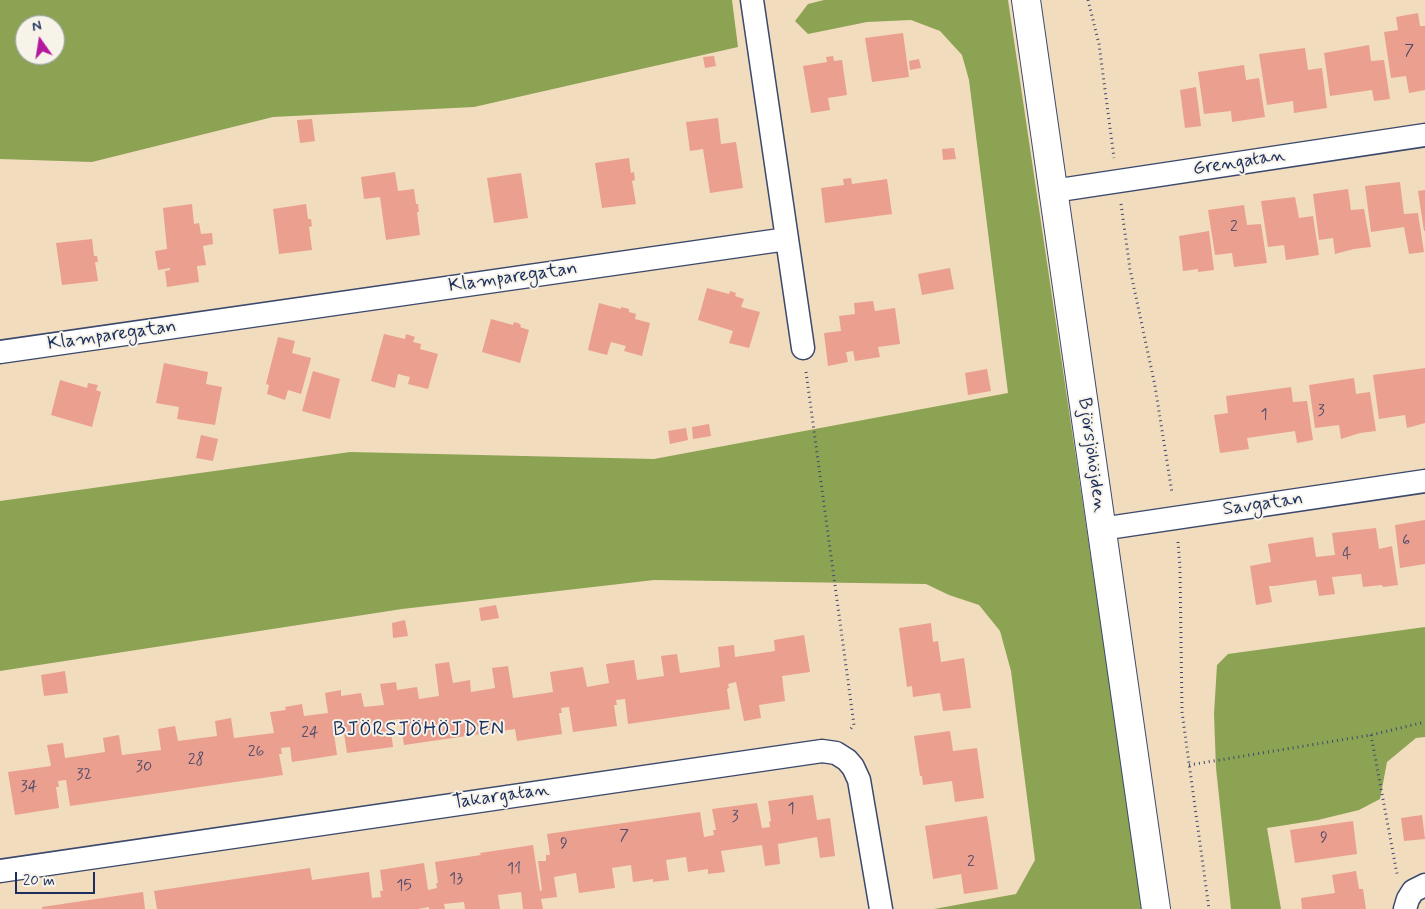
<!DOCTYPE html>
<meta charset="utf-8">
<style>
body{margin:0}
#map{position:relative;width:1425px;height:909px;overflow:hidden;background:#f2dcbe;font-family:Mynerve,sans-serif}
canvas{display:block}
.north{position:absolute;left:15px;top:15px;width:50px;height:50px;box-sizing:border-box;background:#f7f3e8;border:1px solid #9fa5b1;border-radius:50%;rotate:347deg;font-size:14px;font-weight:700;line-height:20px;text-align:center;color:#1b2f5e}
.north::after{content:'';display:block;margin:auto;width:18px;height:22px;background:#b5179e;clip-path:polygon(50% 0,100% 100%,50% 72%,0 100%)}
.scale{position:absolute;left:15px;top:872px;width:80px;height:22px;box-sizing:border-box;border:2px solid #1b2f5e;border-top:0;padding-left:6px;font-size:15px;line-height:18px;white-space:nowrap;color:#1b2f5e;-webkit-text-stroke:4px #f7f3e8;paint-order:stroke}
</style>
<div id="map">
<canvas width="1425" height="909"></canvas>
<div class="north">N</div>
<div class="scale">20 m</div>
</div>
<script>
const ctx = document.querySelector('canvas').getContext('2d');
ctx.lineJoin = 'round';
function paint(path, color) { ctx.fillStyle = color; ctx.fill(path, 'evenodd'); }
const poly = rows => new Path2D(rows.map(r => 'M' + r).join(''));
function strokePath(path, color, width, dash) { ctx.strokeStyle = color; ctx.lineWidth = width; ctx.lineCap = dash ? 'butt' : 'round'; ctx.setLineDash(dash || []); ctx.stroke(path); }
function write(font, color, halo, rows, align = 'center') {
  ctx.font = font + ' Mynerve,sans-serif'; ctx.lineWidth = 4; ctx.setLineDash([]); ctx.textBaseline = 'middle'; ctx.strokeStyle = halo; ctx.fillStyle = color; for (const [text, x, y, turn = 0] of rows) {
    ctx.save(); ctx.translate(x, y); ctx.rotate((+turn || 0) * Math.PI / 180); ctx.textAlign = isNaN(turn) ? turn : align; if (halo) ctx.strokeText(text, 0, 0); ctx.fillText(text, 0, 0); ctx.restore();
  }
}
paint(poly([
 [0,0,732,0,738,47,474,107,273,117,92,162,0,159],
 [25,25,55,25,55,55,25,55],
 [824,0,1008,0,1143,909,934,909,1016,894,1035,860,1011,671,1000,631,979,605,949,595,926,584,654,580,402,609,0,671,0,501,350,452,654,459,1008,393,969,80,962,55,940,31,911,20,867,22,808,34,795,21,808,4],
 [1425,627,1425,737,1416,738,1387,762,1380,799,1359,810,1318,820,1267,828,1281,909,1231,909,1216,768,1214,714,1217,665,1228,654]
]), '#8ca354');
paint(poly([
 [1418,13,1420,26,1425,26,1425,90,1409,93,1406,76,1391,78,1384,32,1398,30,1396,17],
 [903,33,909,77,872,82,865,38],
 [1369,45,1371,61,1384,60,1390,99,1374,101,1372,90,1330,96,1324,53],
 [1305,48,1308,70,1322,68,1327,108,1294,113,1293,101,1267,105,1259,54],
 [714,56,716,66,705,68,703,57],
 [833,56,834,61,842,60,847,95,828,98,830,110,811,113,803,66,827,62,826,57],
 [919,59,921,68,910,70,909,61],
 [1244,65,1246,80,1259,78,1265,117,1232,122,1231,111,1204,114,1198,72],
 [1196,87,1201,126,1185,128,1180,90],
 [718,118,721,144,736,142,743,188,710,193,703,149,690,151,686,122],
 [312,119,315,141,300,143,297,120],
 [954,148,956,159,943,160,942,149],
 [629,158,631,173,634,172,635,180,632,181,636,204,602,208,595,163],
 [395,172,398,191,414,189,416,204,418,204,419,212,417,212,420,235,386,240,380,197,364,199,361,177],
 [521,173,528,218,494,223,487,178],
 [851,178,852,184,887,179,892,214,825,223,821,188,844,185,843,179],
 [1400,182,1404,214,1418,213,1424,252,1409,254,1404,227,1371,232,1365,186],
 [1348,189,1351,210,1364,209,1371,247,1354,249,1335,254,1333,238,1319,240,1313,194],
 [1425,190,1425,231,1424,231,1418,191],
 [1295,197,1299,218,1313,216,1319,255,1286,260,1284,245,1268,247,1261,201],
 [192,204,194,224,199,223,201,234,212,233,213,244,203,246,206,265,197,266,199,282,167,287,165,271,170,270,170,268,158,270,155,251,167,249,163,208],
 [306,204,308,219,311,219,312,226,309,227,312,250,279,254,273,209],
 [1244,205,1247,225,1261,224,1267,263,1234,267,1232,253,1215,255,1208,210],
 [1209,231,1214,270,1198,272,1198,269,1183,271,1179,236],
 [92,239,94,256,97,256,98,262,95,262,98,281,62,285,56,243],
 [950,268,954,289,922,295,918,274],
 [707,288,729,294,730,291,736,293,735,296,744,299,741,307,760,312,749,348,729,343,733,331,698,320],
 [873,301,875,311,895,308,900,344,878,347,880,357,855,361,853,351,846,352,848,362,828,366,824,333,841,331,839,316,855,314,854,303],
 [599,303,621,309,621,307,629,309,629,312,636,314,635,319,650,323,642,356,624,351,626,346,611,342,607,355,588,350],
 [491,319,513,325,514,322,518,323,521,325,520,327,529,330,520,363,482,352],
 [384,334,405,339,406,334,415,337,413,342,421,344,420,349,438,354,428,389,408,384,410,377,398,374,395,388,371,381],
 [278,337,295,341,292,353,311,358,301,394,288,390,285,400,267,394,269,385,266,384],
 [164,363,208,372,206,384,222,387,215,425,177,419,179,407,156,403],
 [1425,368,1425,423,1407,428,1405,415,1379,419,1373,375],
 [987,369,991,391,968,395,965,373],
 [313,371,340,379,330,419,302,411],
 [1354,378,1356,394,1370,392,1376,431,1360,433,1341,439,1339,425,1315,428,1309,385],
 [60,380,87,388,88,383,98,385,96,390,101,392,92,427,51,415],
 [1291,387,1293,402,1307,401,1313,440,1297,443,1295,431,1247,438,1249,449,1220,453,1214,415,1228,413,1226,396],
 [709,424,711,436,693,439,692,427],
 [686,428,688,440,670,444,668,431],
 [201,435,218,439,213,461,196,458],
 [1425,520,1425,564,1400,568,1395,525],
 [1376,528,1379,549,1392,546,1398,585,1383,587,1382,585,1363,587,1361,574,1332,577,1335,594,1319,596,1316,580,1274,586,1269,586,1272,602,1256,605,1250,566,1271,562,1268,544,1313,537,1316,557,1335,555,1332,533],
 [496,605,499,618,481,621,479,608],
 [405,620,408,636,393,638,392,623],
 [931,623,933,642,938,641,941,662,964,658,971,708,943,711,940,693,913,697,912,686,907,687,899,628],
 [804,635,810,672,782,676,785,701,759,705,761,718,744,721,736,682,728,684,729,688,727,689,730,709,628,724,625,699,616,700,617,705,614,705,617,726,573,732,569,707,561,708,562,713,559,713,562,734,517,741,515,729,404,745,400,719,391,720,392,725,390,725,393,747,347,753,343,727,335,729,336,733,334,734,337,755,292,762,290,747,281,748,282,754,279,754,283,775,70,806,66,780,58,781,59,787,56,787,59,808,15,815,8,772,51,766,47,745,63,743,65,758,105,752,103,738,119,735,122,755,161,750,158,729,175,726,178,741,217,736,215,721,231,718,234,738,274,733,270,712,286,710,285,707,302,704,304,716,328,713,325,693,341,690,341,696,361,693,364,707,384,705,380,684,396,682,397,690,417,687,419,699,439,696,435,664,449,662,453,683,470,680,471,692,495,688,492,668,508,666,513,698,553,692,550,672,583,667,587,687,609,683,606,664,634,660,637,680,664,676,661,656,677,654,680,673,720,667,718,647,734,645,735,657,775,651,774,640],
 [65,671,68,693,44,696,41,675],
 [950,731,953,751,977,748,984,798,955,802,952,781,923,785,922,776,920,776,914,736],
 [813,795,817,820,830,818,835,856,820,858,817,837,778,844,780,864,765,866,762,845,721,851,725,872,708,874,708,869,688,872,686,857,666,860,669,880,653,882,653,879,633,882,631,865,612,868,615,888,579,893,576,873,554,877,557,897,541,899,543,909,523,909,521,892,498,895,500,909,465,909,464,902,444,904,445,909,429,909,429,907,418,909,157,909,154,891,310,868,312,880,369,872,372,898,381,897,380,891,383,891,380,870,424,863,428,890,437,888,436,883,438,883,435,862,481,855,480,853,533,845,540,891,542,890,538,861,546,861,546,855,550,855,547,834,700,812,704,837,714,835,713,830,716,830,712,809,757,803,762,828,770,827,769,822,771,821,768,801],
 [1422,815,1425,839,1404,841,1401,818],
 [987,816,998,889,964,894,961,874,933,879,925,826],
 [1353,821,1357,854,1295,863,1290,830],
 [1356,871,1359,889,1363,889,1366,909,1302,909,1301,898,1335,893,1332,875],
 [143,892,145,909,42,909,42,907]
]), '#ea9f8f');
const street = poly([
 [752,0,803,348],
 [1053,191,1425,135],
 [0,352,787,239],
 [1101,529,1425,481],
 [0,871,822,751,836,753,847,760,853,767,859,780,881,909],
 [1405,909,1408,899,1413,891,1425,885]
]);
const secondary = poly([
 [1026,0,1156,909]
]);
strokePath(street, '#3b496c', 25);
strokePath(secondary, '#3b496c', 30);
strokePath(poly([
 [1088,0,1099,44,1114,158],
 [1121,204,1130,269,1155,386,1172,493],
 [806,372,854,725,849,731],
 [1178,542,1180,568,1182,712,1209,909],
 [1371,735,1397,874],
 [1189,765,1371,735,1425,722]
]), '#3b496c', 3, [1, 4]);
strokePath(street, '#fff', 22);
strokePath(secondary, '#fff', 28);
write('16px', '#4f4b6a', null, [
 ["7",1409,52],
 ["2",1234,228],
 ["3",1321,412],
 ["1",1264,416],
 ["6",1406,542],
 ["4",1347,555],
 ["24",310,734],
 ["26",256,753],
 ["28",196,761],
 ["30",144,768],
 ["32",84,776],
 ["34",29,788],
 ["1",791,810],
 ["3",735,818],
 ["7",624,837],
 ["9",1324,839],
 ["9",564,845],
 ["2",971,863],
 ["11",514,870],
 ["13",456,880],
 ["15",404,887]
]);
write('19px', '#1b2f5e', '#f7f3e8', [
 ["Grengatan",1239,163,-9],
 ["Klamparegatan",513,278,-8],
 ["Klamparegatan",112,336,-8],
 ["Björsjöhöjden",1091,455,82],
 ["Savgatan",1263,505,-8],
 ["Takargatan",501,797,-8]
]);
ctx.letterSpacing = '1px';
write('20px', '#1b2f5e', '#f7f3e8', [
 ["BJÖRSJÖHÖJDEN",419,731]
]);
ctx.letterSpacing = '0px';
</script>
